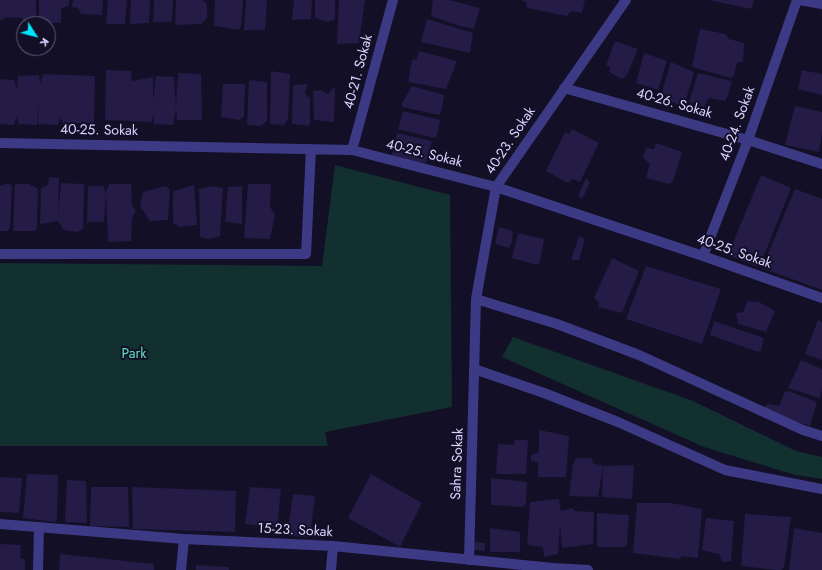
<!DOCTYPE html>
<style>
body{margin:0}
#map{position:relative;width:822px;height:570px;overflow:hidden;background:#130f26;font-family:Jost,sans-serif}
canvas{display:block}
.north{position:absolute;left:16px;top:16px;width:40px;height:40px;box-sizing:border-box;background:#130f26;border:1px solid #625e7d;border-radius:50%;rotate:126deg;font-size:11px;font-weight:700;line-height:16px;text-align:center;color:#d9d4ff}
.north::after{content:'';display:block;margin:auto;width:14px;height:18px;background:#00e5ff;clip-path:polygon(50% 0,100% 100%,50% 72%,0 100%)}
</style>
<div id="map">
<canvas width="822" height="570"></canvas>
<div class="north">K</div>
</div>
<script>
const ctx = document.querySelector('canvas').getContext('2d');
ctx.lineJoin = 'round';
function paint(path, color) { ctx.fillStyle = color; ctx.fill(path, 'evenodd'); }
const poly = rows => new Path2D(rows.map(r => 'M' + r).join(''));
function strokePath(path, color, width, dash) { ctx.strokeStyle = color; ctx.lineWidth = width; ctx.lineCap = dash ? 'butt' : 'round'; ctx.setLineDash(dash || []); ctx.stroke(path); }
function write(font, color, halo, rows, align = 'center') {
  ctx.font = font + ' Jost,sans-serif'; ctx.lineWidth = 4; ctx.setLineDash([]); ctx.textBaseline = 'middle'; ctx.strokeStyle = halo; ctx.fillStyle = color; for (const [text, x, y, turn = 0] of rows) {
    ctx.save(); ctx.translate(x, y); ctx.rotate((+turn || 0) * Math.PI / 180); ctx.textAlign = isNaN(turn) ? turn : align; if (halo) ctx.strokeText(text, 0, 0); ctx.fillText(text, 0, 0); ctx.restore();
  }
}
paint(poly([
 [335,165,450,195,452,407,325,432,328,446,0,446,0,263,322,266],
 [513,337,693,401,796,451,822,457,822,479,795,475,704,447,502,357]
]), '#12302f');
paint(poly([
 [0,0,36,0,36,21,23,23,22,18,6,17,2,20,0,20],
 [39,0,69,0,69,5,61,9,61,23,39,22],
 [73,0,103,0,102,15,81,14,78,8,72,7],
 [108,0,127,0,125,24,106,24],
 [131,0,150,0,149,23,130,24],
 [154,0,173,0,172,19,171,22,153,22],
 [176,0,202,0,207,4,207,18,201,24,175,25],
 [215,0,243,0,241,26,239,30,214,26],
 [246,0,267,0,265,30,244,30],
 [294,0,312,0,311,19,292,20],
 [315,0,335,0,335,19,328,22,315,18],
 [339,0,365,0,359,43,337,44],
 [433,0,449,0,480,8,474,29,460,26,431,16],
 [522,0,585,0,582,13,571,11,567,16,527,8,526,2],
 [709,0,754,0,751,9],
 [427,19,473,33,470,53,421,42],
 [700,29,726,34,729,39,744,43,743,62,737,63,734,75,731,78,692,67],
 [615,41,638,49,627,75,622,79,609,72,610,67,606,65],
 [419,51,457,61,446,89,408,82,412,60,417,59],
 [644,53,667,61,658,90,636,83],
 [671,62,694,72,685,103,683,106,660,98],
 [106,70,131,71,132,81,153,77,153,101,156,76,174,77,176,107,178,73,201,74,202,120,177,120,176,109,173,125,154,124,153,113,152,122,105,120],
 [802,70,822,74,822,95,798,89],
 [271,71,290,74,288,119,284,125,270,124],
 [698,73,732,81,727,98,725,101,709,98,704,107,689,102],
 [43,74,95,76,94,123,63,123,60,118,58,125,38,124,39,102,37,125,19,124,16,117,14,125,0,124,0,79,14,80,17,90,18,76,39,75,40,84],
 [249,80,267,82,267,121,261,126,247,125],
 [223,84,245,84,244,117,239,120,221,117],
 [308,84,305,94,310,98,310,123,309,126,292,124,293,85],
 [335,86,334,122,314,120,313,91,320,90,328,94],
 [412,86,444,95,442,109,439,115,402,107,402,103],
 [795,106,822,112,822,133,819,152,785,145],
 [403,111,440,120,437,136,434,138,398,129],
 [572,129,599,143,580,182,573,179,568,183,546,171,565,132,570,134],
 [397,133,432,141,426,163,403,161,392,155],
 [656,143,682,152,673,181,670,184,646,178,650,164,643,158,646,148,654,149],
 [761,175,791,188,761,263,758,267,728,255],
 [49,177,59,178,58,216,61,183,84,184,83,229,77,232,64,230,58,221,40,224,41,188,48,185],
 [586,178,590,183,582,199,578,196],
 [8,183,12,186,10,227,8,231,0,231,0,186],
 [15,184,29,184,38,189,37,227,35,231,13,231],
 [109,184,131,184,132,205,136,211,132,218,131,241,108,242,106,193,104,222,87,222,88,186,103,186,106,192],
 [248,184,271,184,270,207,275,215,270,239,244,238],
 [194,185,197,225,180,227,173,223,173,191],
 [166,186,170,190,168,220,150,221,140,206,143,192],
 [210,186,223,188,220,236,210,239,200,237,199,189],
 [242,186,242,224,225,222,228,187],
 [795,189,822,199,822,290,762,268],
 [499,227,513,231,512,242,509,248,495,244],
 [518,233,544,239,540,262,537,265,512,258],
 [579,236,585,239,579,260,571,260],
 [612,258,639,271,622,313,598,307,599,302,594,298],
 [646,266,721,289,702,344,626,319],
 [748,301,759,302,775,311,766,332,738,324,736,313,743,312],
 [818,320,822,322,822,360,805,354],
 [714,321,764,338,761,350,758,352,710,335],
 [801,360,822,369,822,390,820,398,788,388],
 [789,391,817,402,810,426,762,410,767,404,779,406,785,392],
 [539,430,569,436,566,477,538,477,538,463,531,461,531,455,539,452],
 [515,440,528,440,526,474,496,474,498,444,514,445],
 [576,458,592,458,593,463,603,466,634,465,632,499,602,497,603,466,598,497,569,496,573,464],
 [27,474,58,475,57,519,55,522,23,518],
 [371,474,422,503,400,547,348,518],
 [0,477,22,478,19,513,0,512],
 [491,478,527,482,526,504,523,507,491,505],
 [67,480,86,481,87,523,65,522],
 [91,487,128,487,129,527,90,526],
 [132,487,236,491,235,532,133,529],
 [250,487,281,489,277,528,245,524],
 [293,494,315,496,310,537,287,536],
 [559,499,561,511,573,508,575,511,594,512,593,544,562,548,560,524,558,554,544,557,543,547,527,545,530,502],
 [637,503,671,503,702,509,698,558,682,556,680,559,633,553],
 [597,513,629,515,627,543,625,547,597,547],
 [745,514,791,517,784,568,781,570,776,570,741,566],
 [706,518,734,521,731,561,722,562,719,554,702,550],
 [490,528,520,532,520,552,490,552],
 [794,528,822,533,822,570,789,570],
 [475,542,485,543,485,551,473,550],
 [0,544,21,545,20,558,25,559,25,570,0,570],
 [60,554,154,564,154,570,59,570],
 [196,565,229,567,229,570,196,570]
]), '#241b47');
strokePath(poly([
 [800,0,822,4],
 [564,88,748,140,822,164],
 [0,143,352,150,496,187,703,256,822,298],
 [352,150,393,0],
 [0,254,306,254,311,149],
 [703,256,748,140,797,0],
 [476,299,557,324,639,355,803,430,822,436],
 [474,369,544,393,618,422,725,470,822,489],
 [0,524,184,539,333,546,553,568,588,570],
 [469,560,476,299,496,187,626,0],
 [38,570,39,527],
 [181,570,184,539],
 [331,570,333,546]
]), '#3d3a85', 10);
write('14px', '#d9d4ff', '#130f26', [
 ["40-21. Sokak",359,72,-75],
 ["40-26. Sokak",674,104,16],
 ["40-24. Sokak",738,124,-70],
 ["40-25. Sokak",99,131,1],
 ["40-23. Sokak",511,141,-56],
 ["40-25. Sokak",424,154,14],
 ["40-25. Sokak",734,252,19],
 ["Sahra Sokak",458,464,-88],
 ["15-23. Sokak",295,531,3]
]);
write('14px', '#5fe0c0', '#130f26', [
 ["Park",134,355]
]);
</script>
